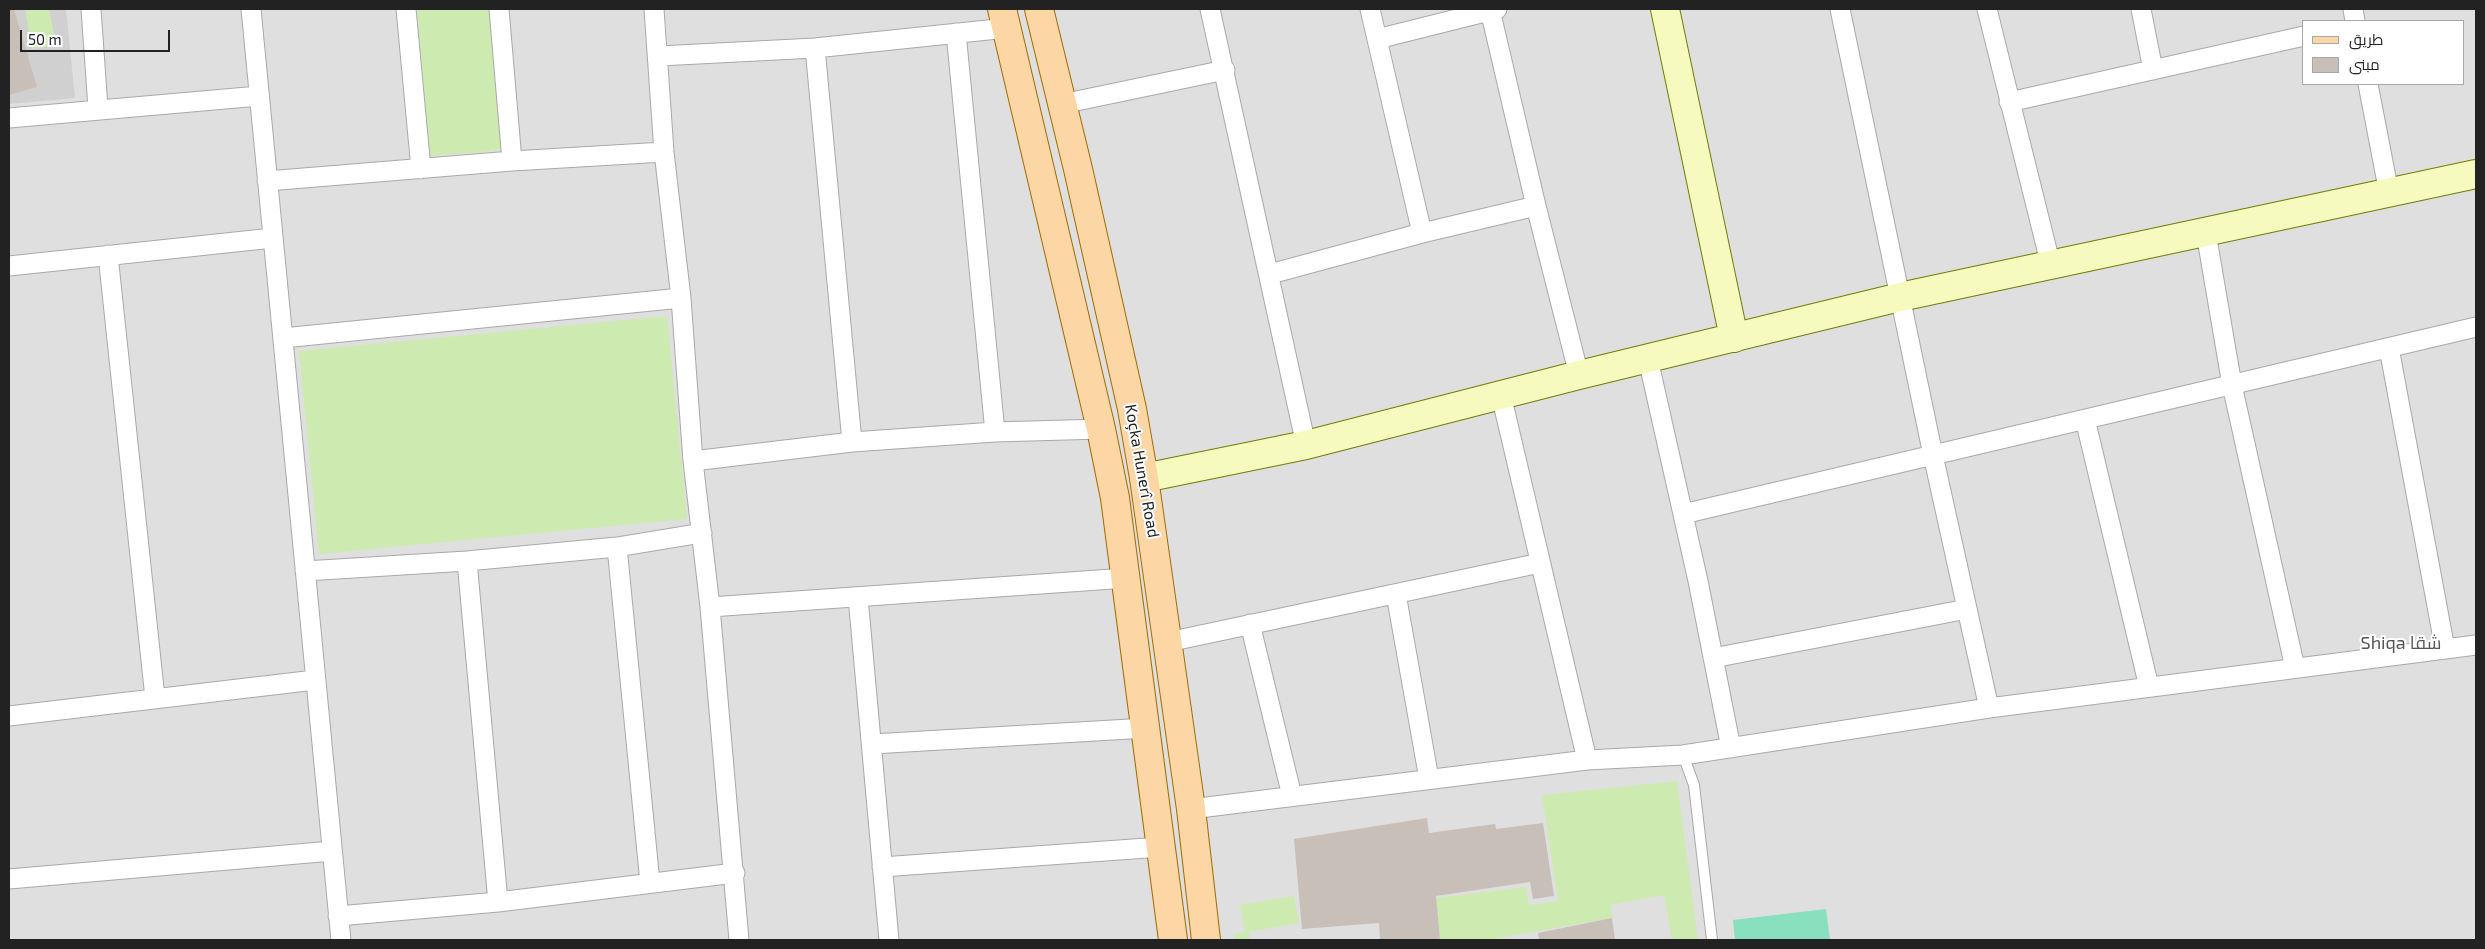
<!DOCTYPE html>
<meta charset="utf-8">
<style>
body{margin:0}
#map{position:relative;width:2485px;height:949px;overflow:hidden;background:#f2efe9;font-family:"Exo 2",Cairo,sans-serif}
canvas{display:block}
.frame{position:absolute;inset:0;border:10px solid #222;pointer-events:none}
.legend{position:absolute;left:2302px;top:20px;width:162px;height:65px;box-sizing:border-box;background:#fff;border:1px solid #a7a7a7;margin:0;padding:6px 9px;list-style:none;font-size:15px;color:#222}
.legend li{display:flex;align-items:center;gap:10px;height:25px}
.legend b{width:25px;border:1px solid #a7a7a7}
.scale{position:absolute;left:20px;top:30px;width:150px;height:22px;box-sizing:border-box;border:2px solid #222;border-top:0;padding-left:6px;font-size:15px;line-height:18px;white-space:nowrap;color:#222;-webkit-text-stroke:4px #fff;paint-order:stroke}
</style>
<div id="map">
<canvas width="2485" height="949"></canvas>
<div class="frame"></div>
<ul class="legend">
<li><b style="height:6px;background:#fcd6a4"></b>طريق</li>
<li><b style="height:14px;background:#c7bfb8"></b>مبنى</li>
</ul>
<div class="scale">50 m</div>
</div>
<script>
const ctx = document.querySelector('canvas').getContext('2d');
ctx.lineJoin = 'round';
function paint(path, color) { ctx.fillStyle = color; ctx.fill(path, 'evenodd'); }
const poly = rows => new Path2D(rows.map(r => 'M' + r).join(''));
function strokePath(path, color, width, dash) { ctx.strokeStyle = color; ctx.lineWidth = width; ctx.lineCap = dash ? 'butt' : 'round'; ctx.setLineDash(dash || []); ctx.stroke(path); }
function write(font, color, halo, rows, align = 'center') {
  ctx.font = font + ' "Exo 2",Cairo,sans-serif'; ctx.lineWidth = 4; ctx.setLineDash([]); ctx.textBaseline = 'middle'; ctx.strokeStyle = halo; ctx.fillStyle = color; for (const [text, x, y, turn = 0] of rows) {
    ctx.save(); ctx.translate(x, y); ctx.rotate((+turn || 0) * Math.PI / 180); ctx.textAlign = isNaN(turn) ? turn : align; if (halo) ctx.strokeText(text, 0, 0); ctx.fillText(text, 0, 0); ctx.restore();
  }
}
paint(poly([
 [9,9,2476,9,2476,940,9,940],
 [2304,21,2464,21,2464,84,2304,84]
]), '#e0dfdf');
paint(poly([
 [9,9,66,9,75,98,9,104]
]), '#d0d0d0');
paint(poly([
 [25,9,49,9,56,45,32,49],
 [417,9,490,9,502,150,430,156],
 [667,316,687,519,319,554,299,351],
 [1677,781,1698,940,1672,940,1664,895,1611,905,1612,918,1492,939,1440,940,1436,898,1526,887,1529,905,1558,901,1542,795],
 [1294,896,1299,923,1249,932,1250,940,1235,940,1234,934,1245,932,1240,905]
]), '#cdebb0');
paint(poly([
 [1826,909,1830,940,1735,940,1733,920]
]), '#88e0be');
paint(poly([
 [9,9,14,9,37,87,9,95],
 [1427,818,1429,833,1495,824,1496,829,1543,823,1554,896,1533,899,1530,882,1436,896,1440,940,1380,940,1379,923,1302,929,1294,839],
 [1612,918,1615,940,1539,940,1538,933]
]), '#c7bfb8');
const lane = poly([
 [1683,755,1694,785,1712,940]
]);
const street = poly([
 [91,9,98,108],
 [251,9,341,940],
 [406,9,421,169],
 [499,9,512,161],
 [654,9,664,152,681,298,693,461,710,607,739,940],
 [1210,9,1306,445],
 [1370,9,1422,233],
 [1987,9,2051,266],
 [2141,9,2153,70],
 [2353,9,2355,21],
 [1490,10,1536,206,1579,375],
 [956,33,995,432],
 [1377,39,1497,9],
 [815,48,852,442],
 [659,56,815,48,1007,28],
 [2368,84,2389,193],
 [2009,102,2304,36],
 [1062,104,1225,70],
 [9,118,259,96],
 [267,181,512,161,664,152],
 [2206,233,2232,385,2295,668],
 [108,255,155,698],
 [9,266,273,238],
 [1270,274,1422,233,1536,206],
 [283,338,681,298],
 [2389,348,2445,649],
 [1648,359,1698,581,1731,748],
 [1501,395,1587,760],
 [2085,419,2149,687],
 [693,461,852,442,995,432,1101,429],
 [1683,514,2476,327],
 [617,547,650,883],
 [467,561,498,902],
 [305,571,467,561,617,547,702,533],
 [1396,594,1429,779],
 [858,597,889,940],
 [710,607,1127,578],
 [1250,624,1292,796],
 [1168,642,1540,563],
 [1713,658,1967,609],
 [1989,708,2476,645],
 [9,716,315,680],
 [872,744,1147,728],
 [1191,809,1587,760,1683,755,1989,708,1933,455,1840,9],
 [882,867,1161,847],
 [9,879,332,851],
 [338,916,498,902,735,873]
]);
const secondary = poly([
 [1665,9,1734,338],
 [1144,478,1306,445,1579,375,1900,297,2476,174]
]);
const primary = poly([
 [1002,9,1101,429,1115,498,1173,940],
 [1039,9,1078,169,1132,409,1144,478,1191,809,1206,940]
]);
strokePath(lane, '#a9a9a9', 12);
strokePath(street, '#a9a9a9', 21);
strokePath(secondary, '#707d05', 30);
strokePath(primary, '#a06b00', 30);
strokePath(lane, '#fff', 10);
strokePath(street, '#fff', 19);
strokePath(secondary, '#f7fabf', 28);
strokePath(primary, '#fcd6a4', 28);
write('16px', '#222', '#fff', [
 ["Koçka Hunerî Road",1142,471,80]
]);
write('18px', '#555', '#fff', [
 ["Shiqa شقا",2401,643]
]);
</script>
